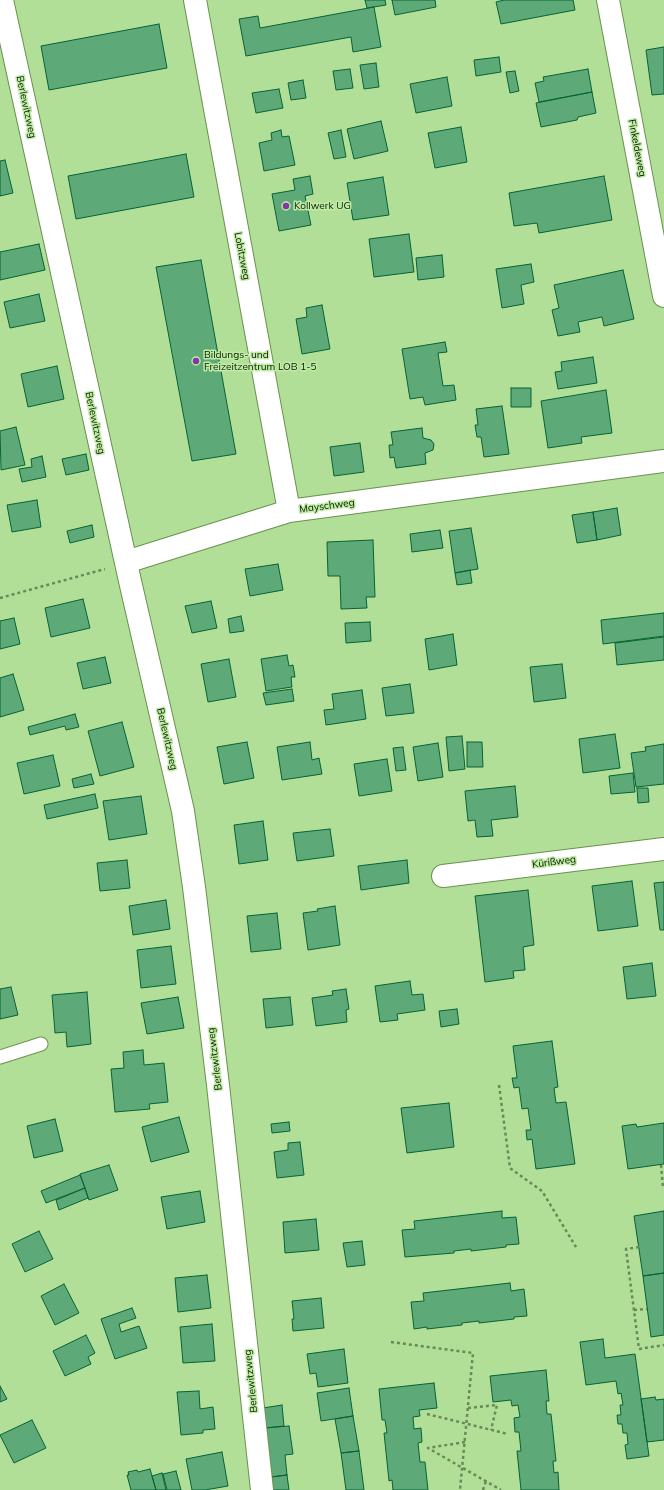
<!DOCTYPE html>
<meta charset="utf-8">
<style>
body{margin:0}
canvas{display:block;background:#b2df97}
</style>
<canvas width="664" height="1490"></canvas>
<script>
const ctx = document.querySelector('canvas').getContext('2d');
ctx.lineJoin = 'round';
function paint(path, color) { ctx.fillStyle = color; ctx.fill(path, 'evenodd'); }
const poly = rows => new Path2D(rows.map(r => 'M' + r).join(''));
function strokePath(path, color, width, dash) { ctx.strokeStyle = color; ctx.lineWidth = width; ctx.lineCap = dash ? 'butt' : 'round'; ctx.setLineDash(dash || []); ctx.stroke(path); }
function write(font, color, halo, rows, align = 'center') {
  ctx.font = font + ' Mulish,sans-serif'; ctx.lineWidth = 3; ctx.setLineDash([]); ctx.textBaseline = 'middle'; ctx.strokeStyle = halo; ctx.fillStyle = color; for (const [text, x, y, turn = 0] of rows) {
    ctx.save(); ctx.translate(x, y); ctx.rotate((+turn || 0) * Math.PI / 180); ctx.textAlign = isNaN(turn) ? turn : align; if (halo) ctx.strokeText(text, 0, 0); ctx.fillText(text, 0, 0); ctx.restore();
  }
}
const building = poly([
 [365,0,385,0,386,5,367,8,365,0],
 [392,0,435,0,436,7,395,15,392,0],
 [504,0,573,0,575,10,501,24,496,2,504,0],
 [374,7,381,47,353,52,351,37,246,56,239,19,258,16,260,28,374,7],
 [159,24,167,68,49,90,41,46,159,24],
 [664,47,664,94,652,95,646,50,664,47],
 [499,57,501,72,476,76,474,60,499,57],
 [376,63,379,87,364,89,360,65,376,63],
 [350,69,353,88,336,90,333,71,350,69],
 [588,69,592,92,539,102,535,83,544,81,543,77,588,69],
 [515,71,519,91,510,93,506,72,515,71],
 [447,77,452,106,416,113,410,84,447,77],
 [303,80,306,98,291,100,288,83,303,80],
 [279,89,283,108,256,113,252,93,279,89],
 [592,92,596,113,578,117,577,120,541,127,536,103,592,92],
 [381,121,388,151,354,159,347,129,381,121],
 [461,127,467,162,435,168,428,133,461,127],
 [281,130,282,137,289,136,295,165,264,171,259,143,272,140,271,133,281,130],
 [341,130,346,157,334,159,328,133,341,130],
 [186,154,194,197,76,219,68,176,186,154],
 [5,160,13,193,0,196,0,161,5,160],
 [310,176,313,194,305,196,311,225,279,231,272,194,295,190,293,179,310,176],
 [604,176,612,220,539,233,537,223,514,226,509,193,604,176],
 [383,177,389,215,353,220,347,183,383,177],
 [409,234,414,272,374,277,369,239,409,234],
 [39,244,45,270,0,280,0,252,39,244],
 [442,255,444,277,418,280,416,258,442,255],
 [201,260,236,454,192,461,156,267,201,260],
 [531,264,534,282,521,285,524,304,502,308,496,269,531,264],
 [623,270,634,319,604,326,602,317,578,322,580,332,558,336,552,310,559,308,554,285,623,270],
 [39,294,45,321,10,328,4,302,39,294],
 [322,305,330,349,302,354,296,319,307,317,306,308,322,305],
 [445,342,447,352,438,353,443,386,454,385,456,400,425,405,423,397,410,399,402,349,445,342],
 [593,357,597,383,558,389,555,372,562,371,561,362,593,357],
 [57,366,64,399,28,407,21,374,57,366],
 [511,388,531,388,531,407,511,407,511,388],
 [606,390,612,433,581,437,582,443,548,448,541,401,606,390],
 [502,406,509,454,484,457,481,437,477,437,475,425,478,425,476,409,502,406],
 [16,427,25,465,1,470,0,431,16,427],
 [422,428,423,438,431,440,434,444,433,450,425,453,426,464,396,468,394,457,390,458,389,445,393,445,391,432,422,428],
 [360,443,364,472,334,476,330,447,360,443],
 [86,454,89,470,66,475,62,459,86,454],
 [42,456,46,477,22,482,19,469,32,467,31,459,42,456],
 [37,500,41,527,12,532,7,505,37,500],
 [617,508,621,535,597,540,593,512,617,508],
 [593,512,597,540,577,543,572,515,593,512],
 [92,525,94,537,70,543,67,531,92,525],
 [471,528,478,569,455,573,449,531,471,528],
 [440,530,443,548,412,552,410,534,440,530],
 [373,540,375,597,366,597,367,608,341,609,340,576,328,576,327,542,373,540],
 [278,564,283,590,250,596,245,569,278,564],
 [470,570,472,583,457,585,455,573,470,570],
 [83,599,90,628,51,637,45,608,83,599],
 [211,601,217,628,192,633,185,606,211,601],
 [664,613,664,636,603,644,601,620,664,613],
 [241,616,244,631,230,633,228,619,241,616],
 [14,618,20,644,0,649,0,621,14,618],
 [370,622,371,641,346,643,345,623,370,622],
 [453,634,457,665,429,670,425,639,453,634],
 [664,637,664,660,617,665,615,643,664,637],
 [287,655,289,666,293,665,295,677,291,677,292,687,266,691,261,659,287,655],
 [105,657,111,683,83,689,77,663,105,657],
 [229,659,236,697,208,702,201,664,229,659],
 [562,664,566,698,534,702,530,667,562,664],
 [13,674,24,710,0,717,0,678,13,674],
 [410,684,414,713,386,716,382,688,410,684],
 [292,689,294,701,266,705,263,693,292,689],
 [362,690,366,719,326,725,324,710,334,709,332,694,362,690],
 [75,714,79,727,66,730,65,726,30,735,28,727,75,714],
 [122,722,134,767,100,776,88,731,122,722],
 [615,734,620,768,583,773,579,739,615,734],
 [462,736,465,769,449,771,446,737,462,736],
 [247,742,254,778,224,784,217,747,247,742],
 [310,742,312,760,319,758,322,774,282,780,277,747,310,742],
 [467,742,482,742,483,767,467,767,467,742],
 [438,743,443,777,418,781,413,747,438,743],
 [664,744,664,784,636,787,631,753,646,751,645,747,664,744],
 [403,747,406,770,396,771,393,748,403,747],
 [53,755,60,786,24,794,17,763,53,755],
 [387,759,392,791,359,796,354,764,387,759],
 [633,773,635,792,611,794,609,776,633,773],
 [91,774,94,784,74,788,72,779,91,774],
 [515,786,518,817,491,820,493,836,477,837,475,820,468,821,465,791,515,786],
 [637,788,648,788,649,802,638,803,637,788],
 [95,794,98,808,47,819,44,805,95,794],
 [141,796,147,834,109,840,103,801,141,796],
 [263,821,268,860,239,864,234,825,263,821],
 [330,829,334,856,297,861,293,833,330,829],
 [127,860,130,888,100,891,97,863,127,860],
 [407,860,409,883,361,890,358,866,407,860],
 [632,881,638,926,598,931,592,886,632,881],
 [664,882,664,930,660,930,654,883,664,882],
 [528,890,534,945,523,947,525,970,513,971,514,978,485,982,475,896,528,890],
 [166,900,170,929,133,935,129,906,166,900],
 [335,906,340,945,308,950,303,913,318,911,317,909,335,906],
 [277,913,281,949,251,952,247,916,277,913],
 [171,946,176,984,141,988,137,950,171,946],
 [652,963,656,996,627,999,623,967,652,963],
 [410,981,412,995,423,994,425,1010,397,1014,398,1020,380,1022,375,986,410,981],
 [11,987,18,1015,0,1019,0,989,11,987],
 [346,989,349,1009,346,1010,347,1022,316,1026,312,998,333,995,332,991,346,989],
 [87,992,91,1044,67,1047,66,1032,55,1033,52,995,87,992],
 [178,997,184,1028,147,1034,141,1003,178,997],
 [290,997,293,1025,266,1028,263,999,290,997],
 [457,1009,459,1024,441,1027,439,1011,457,1009],
 [552,1041,558,1087,554,1088,556,1103,566,1102,575,1164,536,1169,532,1139,527,1140,526,1130,531,1130,528,1108,522,1109,519,1087,514,1088,512,1078,517,1078,513,1046,552,1041],
 [143,1050,144,1065,164,1063,168,1102,149,1104,150,1109,115,1112,111,1069,124,1068,123,1052,143,1050],
 [449,1103,454,1147,407,1153,401,1108,449,1103],
 [179,1117,189,1152,151,1162,142,1127,179,1117],
 [55,1119,63,1151,34,1158,27,1126,55,1119],
 [289,1122,290,1131,272,1133,271,1124,289,1122],
 [664,1123,664,1164,628,1169,622,1126,636,1124,637,1127,664,1123],
 [300,1142,304,1175,277,1178,274,1152,288,1150,288,1143,300,1142],
 [109,1165,118,1190,89,1200,80,1174,109,1165],
 [80,1175,85,1188,46,1203,41,1191,80,1175],
 [85,1188,88,1198,59,1210,56,1200,85,1188],
 [200,1191,205,1222,167,1229,161,1197,200,1191],
 [502,1211,502,1218,516,1217,519,1244,506,1245,506,1247,471,1251,471,1249,454,1251,454,1253,405,1257,402,1230,415,1229,414,1221,502,1211],
 [664,1211,664,1273,643,1276,634,1216,664,1211],
 [316,1219,319,1250,285,1253,283,1222,316,1219],
 [39,1231,53,1259,25,1272,12,1244,39,1231],
 [362,1241,365,1265,347,1267,343,1243,362,1241],
 [664,1273,664,1335,651,1337,643,1276,664,1273],
 [207,1275,211,1308,178,1312,175,1278,207,1275],
 [510,1283,511,1291,524,1289,527,1316,514,1317,514,1319,479,1323,479,1321,462,1323,462,1325,427,1329,427,1327,414,1329,411,1302,424,1301,423,1293,510,1283],
 [64,1284,79,1313,55,1325,41,1296,64,1284],
 [321,1298,324,1328,293,1331,292,1319,294,1319,292,1301,321,1298],
 [132,1308,136,1318,119,1324,121,1332,139,1326,147,1348,115,1359,101,1319,132,1308],
 [212,1324,215,1361,183,1363,180,1327,212,1324],
 [86,1335,95,1353,88,1357,91,1364,65,1376,53,1351,86,1335],
 [603,1339,605,1358,635,1354,649,1456,627,1459,625,1445,628,1444,627,1433,623,1433,622,1424,618,1424,617,1415,621,1415,620,1405,623,1405,621,1393,618,1394,616,1381,586,1385,580,1342,603,1339],
 [344,1349,348,1383,318,1387,316,1373,310,1374,307,1354,344,1349],
 [546,1370,549,1401,546,1401,547,1414,551,1414,556,1461,553,1461,554,1473,558,1472,559,1490,521,1490,517,1451,521,1451,519,1432,515,1432,514,1418,520,1417,518,1405,512,1406,511,1400,493,1402,490,1376,546,1370],
 [434,1383,437,1408,419,1410,420,1416,413,1417,414,1429,421,1428,422,1442,418,1443,420,1462,425,1462,428,1490,393,1490,392,1480,389,1481,384,1433,387,1433,385,1420,382,1420,379,1389,434,1383],
 [0,1386,7,1399,0,1402,0,1386],
 [349,1388,353,1416,321,1421,317,1393,349,1388],
 [199,1391,200,1409,213,1407,215,1429,203,1430,203,1433,181,1435,177,1392,199,1391],
 [655,1397,656,1400,664,1399,664,1440,647,1442,641,1399,655,1397],
 [282,1405,284,1426,265,1428,263,1408,282,1405],
 [353,1416,359,1451,341,1453,335,1419,353,1416],
 [32,1420,46,1448,14,1463,0,1435,32,1420],
 [289,1426,293,1454,285,1455,287,1475,271,1477,265,1428,289,1426],
 [359,1451,364,1490,346,1490,341,1453,359,1451],
 [222,1452,228,1486,205,1490,192,1490,186,1459,222,1452],
 [150,1469,156,1490,131,1490,127,1475,129,1475,128,1472,137,1470,138,1472,150,1469],
 [176,1471,181,1490,167,1490,163,1474,176,1471],
 [162,1473,166,1490,156,1490,152,1476,162,1473],
 [287,1475,289,1490,272,1490,271,1477,287,1475]
]);
paint(building, '#5daa78');
strokePath(building, '#076235', 1);
const lane = poly([
 [0,1057,41,1044]
]);
const street = poly([
 [2,0,130,581,183,811,194,887,218,1085,262,1490],
 [195,0,289,511],
 [608,0,664,296],
 [126,562,289,511,664,461],
 [443,876,664,849]
]);
strokePath(lane, '#69924e', 15);
strokePath(street, '#69924e', 24);
strokePath(poly([
 [0,598,105,569],
 [499,1085,510,1168,542,1191,576,1247],
 [661,1165,663,1187,664,1187],
 [639,1247,626,1249,639,1349,664,1345],
 [634,1310,647,1309],
 [391,1342,473,1353,460,1490],
 [468,1408,497,1405,491,1430],
 [427,1414,508,1434],
 [465,1442,428,1448,501,1490],
 [483,1490,486,1481]
]), '#698a56', 2.5, [3, 3]);
strokePath(lane, '#fff', 13);
strokePath(street, '#fff', 22);
for (const [x, y, r, color] of [
 [286,206,4,"#8435a6"],
 [196,361,4,"#8435a6"]
]) { const dot = new Path2D(); dot.arc(x, y, r, 0, 2 * Math.PI); ctx.fillStyle = color; ctx.fill(dot); strokePath(dot, '#bfeca4', 1.5); }
write('10px', '#081800', '#bfeca4', [
 ["Berlewitzweg",26,107,78],
 ["Finkeldeweg",637,148,79],
 ["Lobitzweg",242,256,79],
 ["Berlewitzweg",95,423,78],
 ["Mayschweg",327,506,-7],
 ["Berlewitzweg",167,739,77],
 ["Kürißweg",554,862,-7],
 ["Berlewitzweg",215,1059,-97],
 ["Berlewitzweg",251,1381,-96]
]);
write('10px', '#081800', '#bfeca4', [
 ["Kollwerk UG",294,206],
 ["Bildungs- und",204,355],
 ["Freizeitzentrum LOB 1-5",204,367]
], 'left');
</script>
